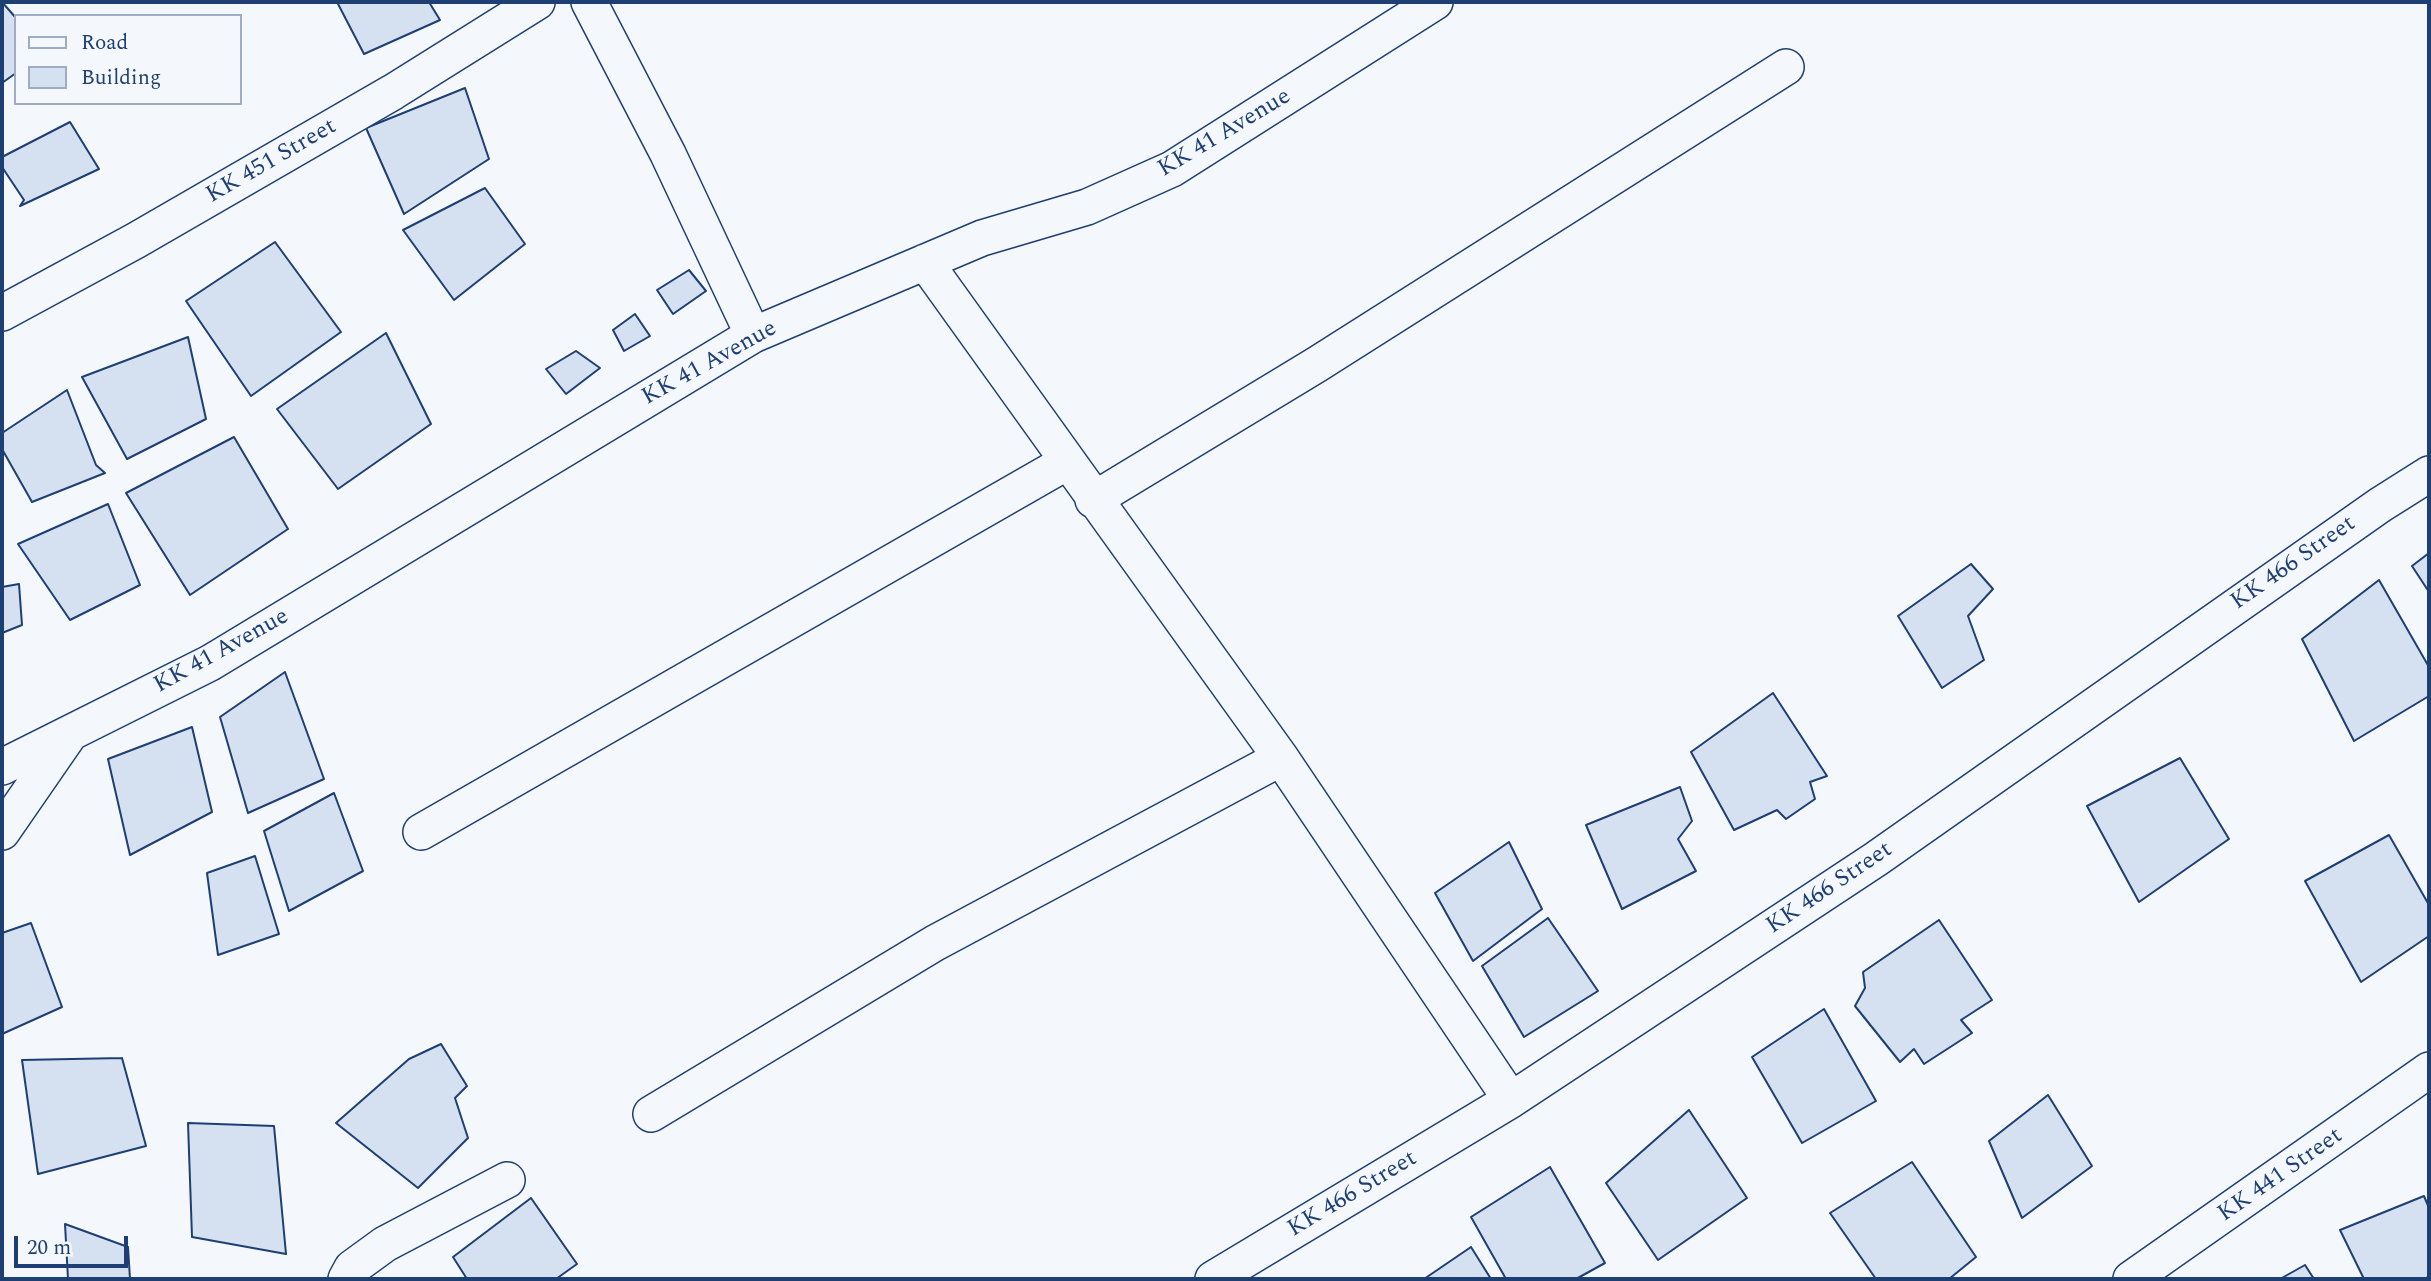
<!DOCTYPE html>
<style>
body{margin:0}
#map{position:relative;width:2431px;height:1281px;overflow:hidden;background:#f4f7fb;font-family:Spectral,serif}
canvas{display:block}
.frame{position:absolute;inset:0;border:4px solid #1d3f73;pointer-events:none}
.legend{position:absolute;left:14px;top:14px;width:228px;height:91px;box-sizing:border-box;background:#f4f7fb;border:2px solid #9eadc5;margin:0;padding:9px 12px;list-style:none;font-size:21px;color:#1d3f73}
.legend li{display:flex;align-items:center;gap:14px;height:35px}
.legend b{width:35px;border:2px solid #9eadc5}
.scale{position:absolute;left:14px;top:1236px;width:114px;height:32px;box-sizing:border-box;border:4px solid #1d3f73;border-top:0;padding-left:9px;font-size:21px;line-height:24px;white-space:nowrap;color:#1d3f73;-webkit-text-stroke:5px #f4f7fb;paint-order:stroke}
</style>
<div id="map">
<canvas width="2431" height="1281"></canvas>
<div class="frame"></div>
<ul class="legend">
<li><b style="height:9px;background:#f4f7fb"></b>Road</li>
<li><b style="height:19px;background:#d5e0f0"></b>Building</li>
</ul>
<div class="scale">20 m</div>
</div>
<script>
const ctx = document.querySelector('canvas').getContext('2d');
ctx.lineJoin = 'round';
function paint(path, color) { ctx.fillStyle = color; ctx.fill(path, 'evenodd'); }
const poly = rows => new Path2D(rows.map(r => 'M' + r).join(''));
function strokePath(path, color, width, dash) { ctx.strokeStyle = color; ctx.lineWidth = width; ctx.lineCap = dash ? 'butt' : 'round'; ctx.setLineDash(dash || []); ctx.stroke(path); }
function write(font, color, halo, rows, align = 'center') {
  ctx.font = font + ' Spectral,serif'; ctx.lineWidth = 5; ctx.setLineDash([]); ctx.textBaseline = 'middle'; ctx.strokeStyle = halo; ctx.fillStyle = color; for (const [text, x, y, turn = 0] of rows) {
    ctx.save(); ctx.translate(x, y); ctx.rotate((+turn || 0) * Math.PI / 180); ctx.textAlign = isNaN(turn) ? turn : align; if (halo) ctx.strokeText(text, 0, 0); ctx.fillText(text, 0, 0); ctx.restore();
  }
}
const building = poly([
 [2,2,16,18,16,73,2,83,2,2],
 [337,2,429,2,440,20,364,54,337,2],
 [465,88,489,159,404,214,366,128,465,88],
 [70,122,99,169,20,206,24,200,2,167,2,157,70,122],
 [485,188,525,244,454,300,403,230,485,188],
 [275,242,341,332,251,396,186,301,275,242],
 [689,270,706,291,673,314,657,290,689,270],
 [635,314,650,336,624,351,613,330,635,314],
 [386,333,431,424,338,489,277,409,386,333],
 [188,337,206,419,127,459,82,377,188,337],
 [576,351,600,368,566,394,546,369,576,351],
 [67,390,96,465,105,473,32,502,2,449,2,433,67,390],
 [234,437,288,529,190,595,126,493,234,437],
 [108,504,140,585,70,620,18,544,108,504],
 [2429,553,2429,592,2412,566,2429,553],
 [1971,564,1993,589,1968,616,1984,660,1942,688,1898,616,1971,564],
 [2379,580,2429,667,2429,696,2354,741,2302,639,2379,580],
 [19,584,22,625,2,633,2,587,19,584],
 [285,672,324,779,248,813,220,717,285,672],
 [1773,693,1827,776,1810,782,1815,799,1786,819,1777,810,1734,830,1691,752,1773,693],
 [192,727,212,812,130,855,108,759,192,727],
 [2180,758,2229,839,2139,902,2087,806,2180,758],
 [1680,787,1692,821,1678,839,1696,871,1622,909,1586,825,1680,787],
 [334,793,363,871,289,911,264,831,334,793],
 [2389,835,2429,905,2429,936,2361,982,2305,881,2389,835],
 [1509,842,1542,909,1473,961,1435,893,1509,842],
 [255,856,279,934,218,955,207,873,255,856],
 [1548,918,1598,991,1524,1037,1482,966,1548,918],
 [1939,920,1992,1000,1961,1020,1972,1033,1924,1064,1914,1049,1900,1062,1855,1006,1865,988,1863,972,1939,920],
 [31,923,62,1007,2,1034,2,933,31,923],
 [1824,1009,1876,1101,1802,1143,1752,1057,1824,1009],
 [441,1044,467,1086,455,1098,468,1138,418,1188,336,1123,409,1059,441,1044],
 [122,1058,146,1146,38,1174,22,1060,122,1058],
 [2048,1095,2092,1166,2022,1218,1989,1141,2048,1095],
 [1689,1110,1747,1198,1658,1260,1606,1183,1689,1110],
 [188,1123,274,1126,286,1254,192,1237,188,1123],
 [1912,1162,1976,1257,1949,1279,1876,1279,1830,1213,1912,1162],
 [1550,1167,1605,1263,1576,1279,1506,1279,1471,1217,1550,1167],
 [2424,1196,2429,1208,2429,1276,2425,1279,2364,1279,2340,1230,2424,1196],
 [531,1198,577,1264,556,1279,467,1279,453,1257,531,1198],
 [65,1224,128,1247,130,1279,68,1279,65,1224],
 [1471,1247,1491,1279,1424,1279,1471,1247],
 [2305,1265,2314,1279,2280,1279,2305,1265]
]);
paint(building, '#d5e0f0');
strokePath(building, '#1d3f73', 2);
const street = poly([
 [589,2,668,154,753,335],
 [925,262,1281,758,1511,1100],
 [2,313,135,241,393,92,537,2],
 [1093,500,1316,365,1786,67],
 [2,767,210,663,753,335,982,238,1087,207,1172,169,1435,2],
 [2,832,69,735],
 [421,832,1067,462],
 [651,1114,935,943,1281,758],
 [346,1279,352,1268,385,1244,507,1180],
 [1213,1279,1511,1100,1876,859,2380,505,2429,474],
 [2131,1279,2429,1070]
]);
strokePath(street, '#1d3f73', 38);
strokePath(street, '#f4f7fb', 35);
write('24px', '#1d3f73', '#f4f7fb', [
 ["KK 41 Avenue",1225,134,-31],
 ["KK 451 Street",272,162,-30],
 ["KK 41 Avenue",710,364,-29],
 ["KK 466 Street",2294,564,-35],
 ["KK 41 Avenue",222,652,-29],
 ["KK 466 Street",1830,889,-34],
 ["KK 441 Street",2281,1176,-35],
 ["KK 466 Street",1353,1195,-31]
]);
</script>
